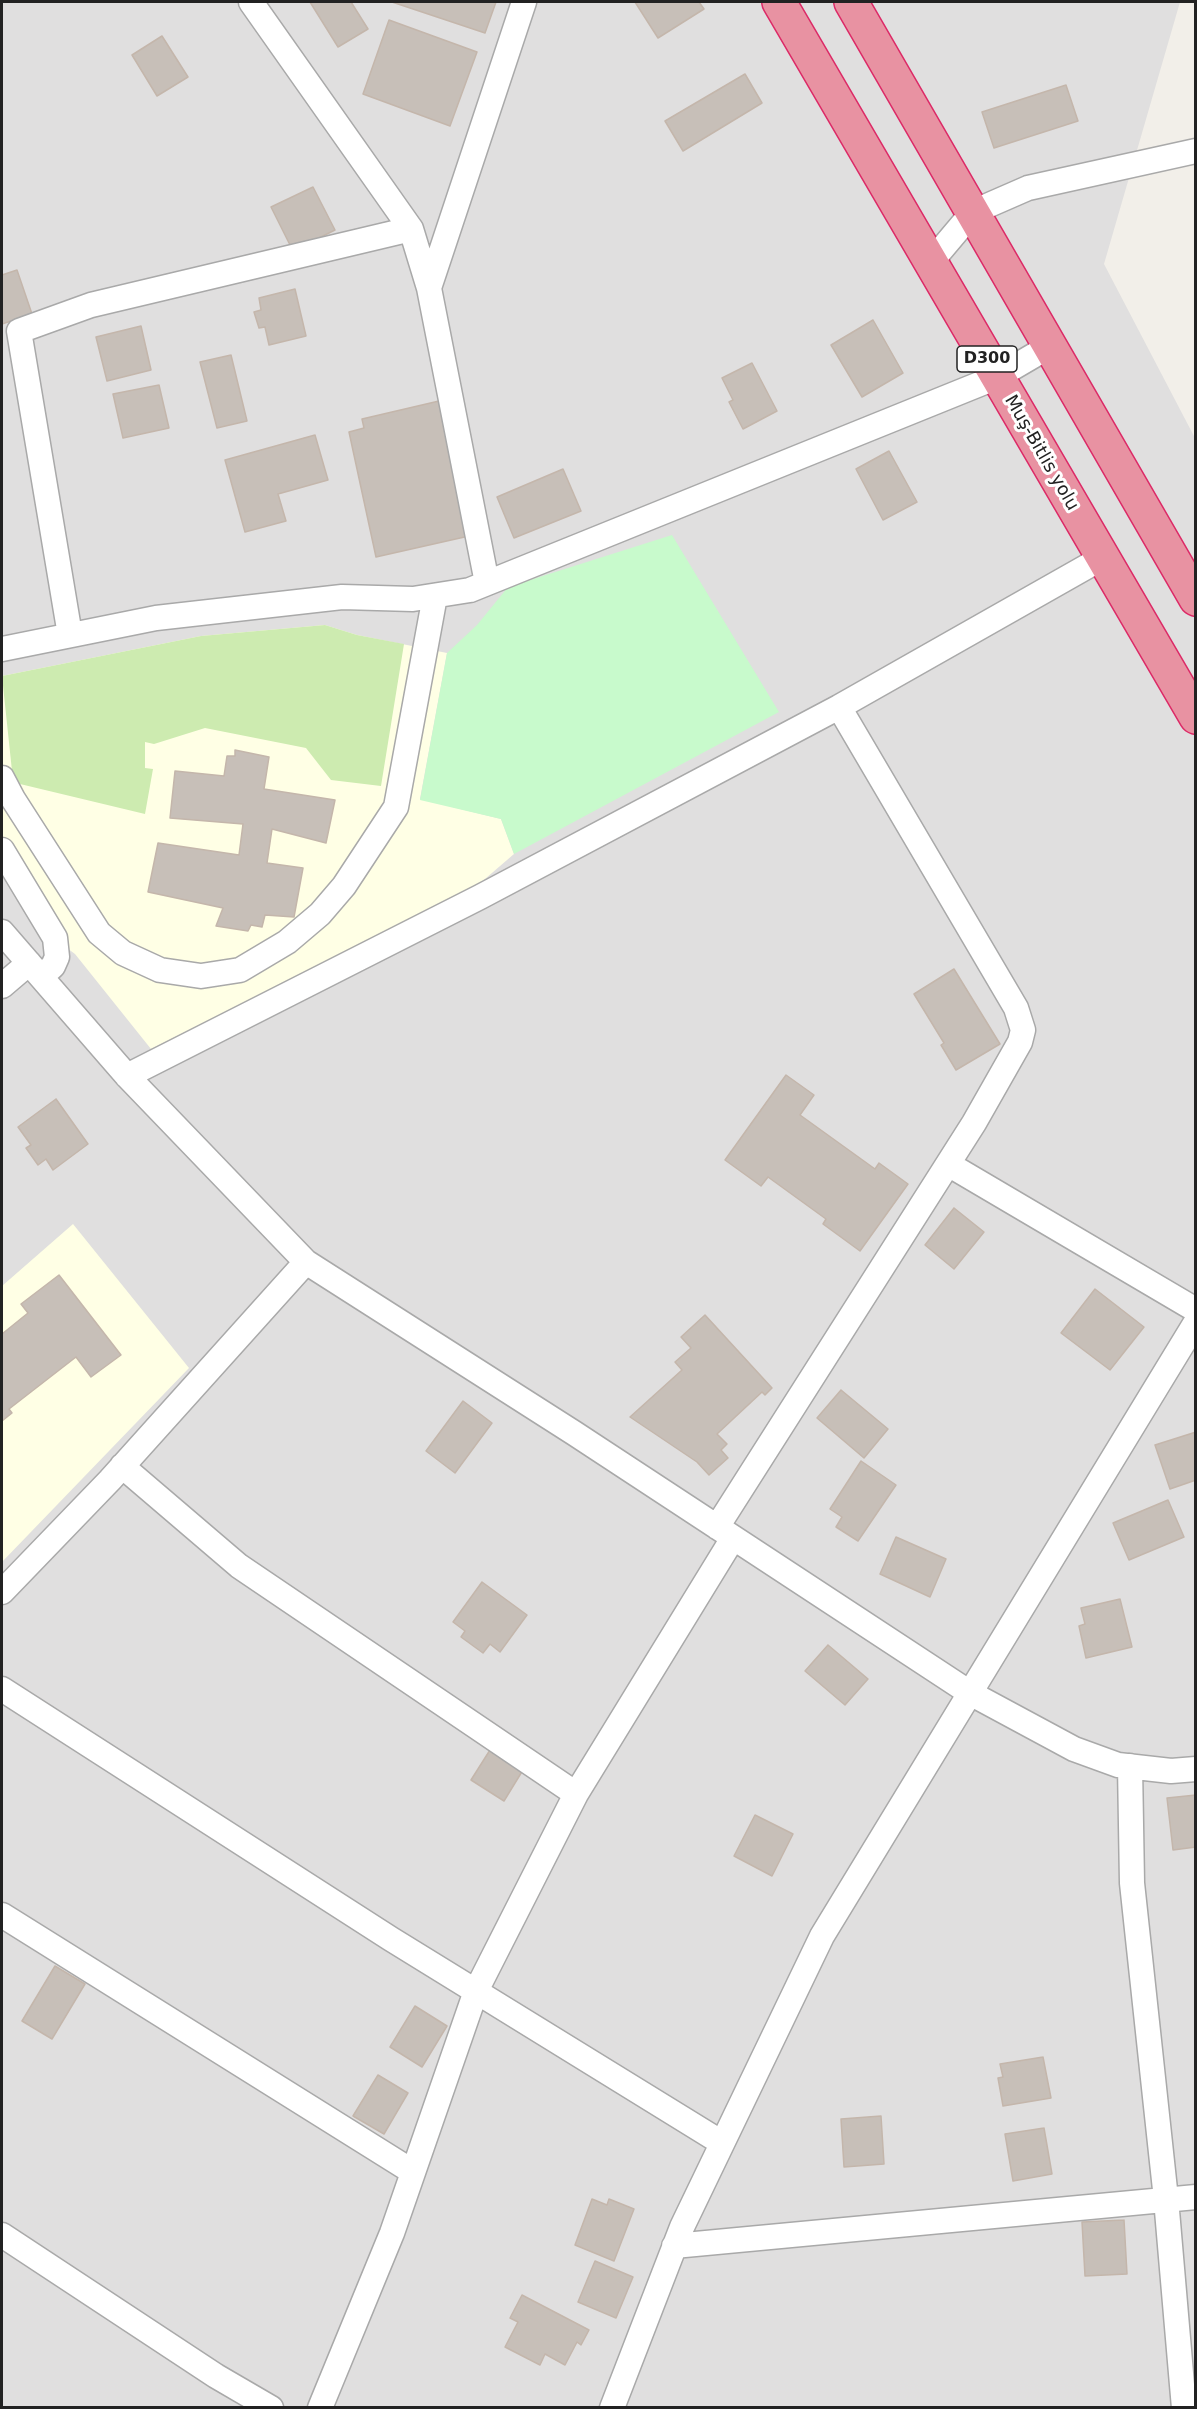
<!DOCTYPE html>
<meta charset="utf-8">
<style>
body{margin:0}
#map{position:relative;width:1197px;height:2409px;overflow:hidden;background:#f2efe9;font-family:"DejaVu Sans",sans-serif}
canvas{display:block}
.frame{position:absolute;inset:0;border:3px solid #222;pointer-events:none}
</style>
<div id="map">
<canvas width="1197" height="2409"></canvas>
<div class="frame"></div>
</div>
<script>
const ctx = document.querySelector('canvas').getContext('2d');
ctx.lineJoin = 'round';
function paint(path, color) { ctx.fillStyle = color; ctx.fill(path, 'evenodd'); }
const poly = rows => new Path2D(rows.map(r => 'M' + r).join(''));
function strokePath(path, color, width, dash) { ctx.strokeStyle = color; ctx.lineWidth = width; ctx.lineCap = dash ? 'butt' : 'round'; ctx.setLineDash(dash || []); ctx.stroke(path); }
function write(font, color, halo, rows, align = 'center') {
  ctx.font = font + ' "DejaVu Sans",sans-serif'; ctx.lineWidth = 6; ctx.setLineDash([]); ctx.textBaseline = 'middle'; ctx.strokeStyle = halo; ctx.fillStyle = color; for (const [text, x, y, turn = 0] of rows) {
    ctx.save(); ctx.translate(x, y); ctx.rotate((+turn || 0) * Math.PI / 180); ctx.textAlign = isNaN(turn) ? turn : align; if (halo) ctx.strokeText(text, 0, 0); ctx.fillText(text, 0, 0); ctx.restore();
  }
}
paint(poly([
 [2,2,1180,2,1104,264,1196,440,1195,2407,2,2408]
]), '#e0dfdf');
paint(poly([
 [325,625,357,635,447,653,420,799,501,819,514,854,478,885,151,1049,75,954,56,940,2,876,2,676,201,636],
 [73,1224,189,1368,2,1562,2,1286]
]), '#ffffe5');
paint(poly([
 [325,625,357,635,404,644,381,786,331,780,306,748,205,728,154,744,145,742,145,768,153,769,145,814,20,784,12,771,2,676,201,636]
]), '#cdebb0');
paint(poly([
 [672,535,779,712,514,854,501,819,420,800,447,653,477,625,508,587]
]), '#c8facc');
const building = poly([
 [310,2,351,2,368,29,338,47,310,2],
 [392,2,496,2,485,33,392,2],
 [635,2,699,2,704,9,658,38,635,2],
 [389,20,477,52,450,126,363,94,389,20],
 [162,36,188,77,157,96,132,55,162,36],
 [745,74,762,103,683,151,665,121,745,74],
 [1066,85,1078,121,994,148,982,112,1066,85],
 [313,187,335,230,293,251,271,207,313,187],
 [17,270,32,314,2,324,2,275,17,270],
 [295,289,306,336,269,345,265,327,259,328,254,312,261,310,259,298,295,289],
 [873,320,903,373,862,397,831,345,873,320],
 [141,326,151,370,107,381,96,337,141,326],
 [231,355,247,421,217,428,200,362,231,355],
 [752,363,777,411,743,429,729,402,733,400,722,378,752,363],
 [159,385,169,428,123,438,113,394,159,385],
 [439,401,469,536,376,557,349,432,364,428,362,419,439,401],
 [315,435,328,480,278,494,286,521,245,532,225,460,315,435],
 [889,451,917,502,883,520,856,469,889,451],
 [563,469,581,511,514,538,497,497,563,469],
 [235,750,269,757,264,789,335,800,326,843,272,829,267,863,303,868,294,917,265,915,262,927,251,925,248,931,216,926,223,908,148,892,158,843,239,855,243,824,170,818,175,771,224,776,227,756,235,756,235,750],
 [954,969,1000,1044,956,1070,941,1045,944,1043,914,994,954,969],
 [786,1075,814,1095,800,1115,875,1169,879,1163,908,1184,860,1251,823,1224,826,1219,768,1177,761,1186,725,1160,786,1075],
 [56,1099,88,1144,53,1170,46,1159,38,1165,26,1148,31,1145,18,1127,56,1099],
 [954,1208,984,1232,954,1269,925,1245,954,1208],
 [59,1275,121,1355,91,1377,76,1357,9,1409,12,1413,2,1421,2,1334,28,1313,21,1304,59,1275],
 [1095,1289,1144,1327,1110,1370,1061,1333,1095,1289],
 [705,1315,772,1388,765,1395,762,1392,717,1434,727,1444,721,1450,728,1458,709,1475,697,1462,630,1417,682,1370,675,1362,691,1348,681,1337,705,1315],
 [841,1390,888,1429,864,1458,817,1418,841,1390],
 [463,1401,492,1423,455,1473,426,1451,463,1401],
 [1196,1432,1196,1480,1170,1489,1155,1445,1196,1432],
 [861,1461,896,1485,858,1541,836,1527,842,1517,830,1509,861,1461],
 [1168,1500,1184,1537,1129,1560,1113,1523,1168,1500],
 [896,1537,946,1559,930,1597,880,1574,896,1537],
 [482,1582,527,1615,500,1652,490,1644,483,1653,461,1637,465,1631,453,1622,482,1582],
 [1120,1599,1132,1647,1086,1658,1079,1626,1085,1624,1081,1608,1120,1599],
 [828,1645,868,1679,845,1705,805,1671,828,1645],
 [490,1750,523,1770,504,1801,471,1780,490,1750],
 [1196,1795,1196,1847,1173,1850,1167,1798,1196,1795],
 [755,1815,793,1834,772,1876,734,1856,755,1815],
 [55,1966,85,1984,52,2039,22,2021,55,1966],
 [415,2006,447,2026,422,2067,390,2047,415,2006],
 [1043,2057,1051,2098,1003,2106,998,2078,1003,2077,1000,2064,1043,2057],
 [378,2075,408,2093,384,2134,353,2116,378,2075],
 [881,2116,884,2164,844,2167,841,2119,881,2116],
 [1044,2128,1052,2174,1013,2181,1005,2134,1044,2128],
 [592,2199,607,2205,609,2199,634,2209,614,2261,575,2245,592,2199],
 [1124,2220,1127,2274,1085,2276,1082,2222,1124,2220],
 [595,2261,633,2277,616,2318,578,2302,595,2261],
 [522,2295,589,2330,581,2345,577,2342,565,2365,545,2354,540,2365,505,2347,518,2322,510,2318,522,2295]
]);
paint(building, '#c7bfb8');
strokePath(building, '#c4b6ab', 1.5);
const minor = poly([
 [251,2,411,229],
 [930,263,973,212,1028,188,1196,151],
 [429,288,524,2],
 [70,635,19,331,91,305,411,229,429,288,487,583],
 [2,649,156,618,342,597,413,599,470,590,997,377,1050,346],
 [2,778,13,799,99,933,123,953,160,970,201,976,240,970,287,942,320,914,344,886,396,807,435,596],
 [2,850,55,938,57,957,53,966,41,977],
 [2,932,127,1076,306,1262],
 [2,986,29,963],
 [127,1076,480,897,839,707,1102,558],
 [948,1164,1196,1310],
 [122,1466,239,1566,576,1794],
 [717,1527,974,1123,1020,1042,1023,1030,1016,1008,839,707],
 [2,1592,110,1480,306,1262,574,1433,970,1693,1074,1749,1118,1765,1171,1771,1196,1769],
 [2,1689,391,1939,722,2143],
 [1130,1766,1132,1883,1166,2199,1184,2408],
 [2,1915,413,2172],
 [2,2235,216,2376,271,2408],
 [674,2246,1196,2197],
 [320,2408,392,2233,476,1991,576,1794,733,1538],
 [612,2408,682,2227,822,1936,1196,1322]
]);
const highway = poly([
 [779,2,1196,717],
 [851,2,1196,599]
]);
strokePath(minor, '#a9a9a9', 27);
strokePath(highway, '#dc2a67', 36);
strokePath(minor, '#fff', 24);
strokePath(highway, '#e892a2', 33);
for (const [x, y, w] of [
 [987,359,60]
]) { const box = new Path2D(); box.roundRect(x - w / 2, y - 13, w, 26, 4.5); ctx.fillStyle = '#fff'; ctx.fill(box); strokePath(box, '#222', 1.5); }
write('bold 16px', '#222', null, [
 ["D300",987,359]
]);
write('18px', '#222', '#fff', [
 ["Muş-Bitlis yolu",1041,453,60]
]);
</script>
